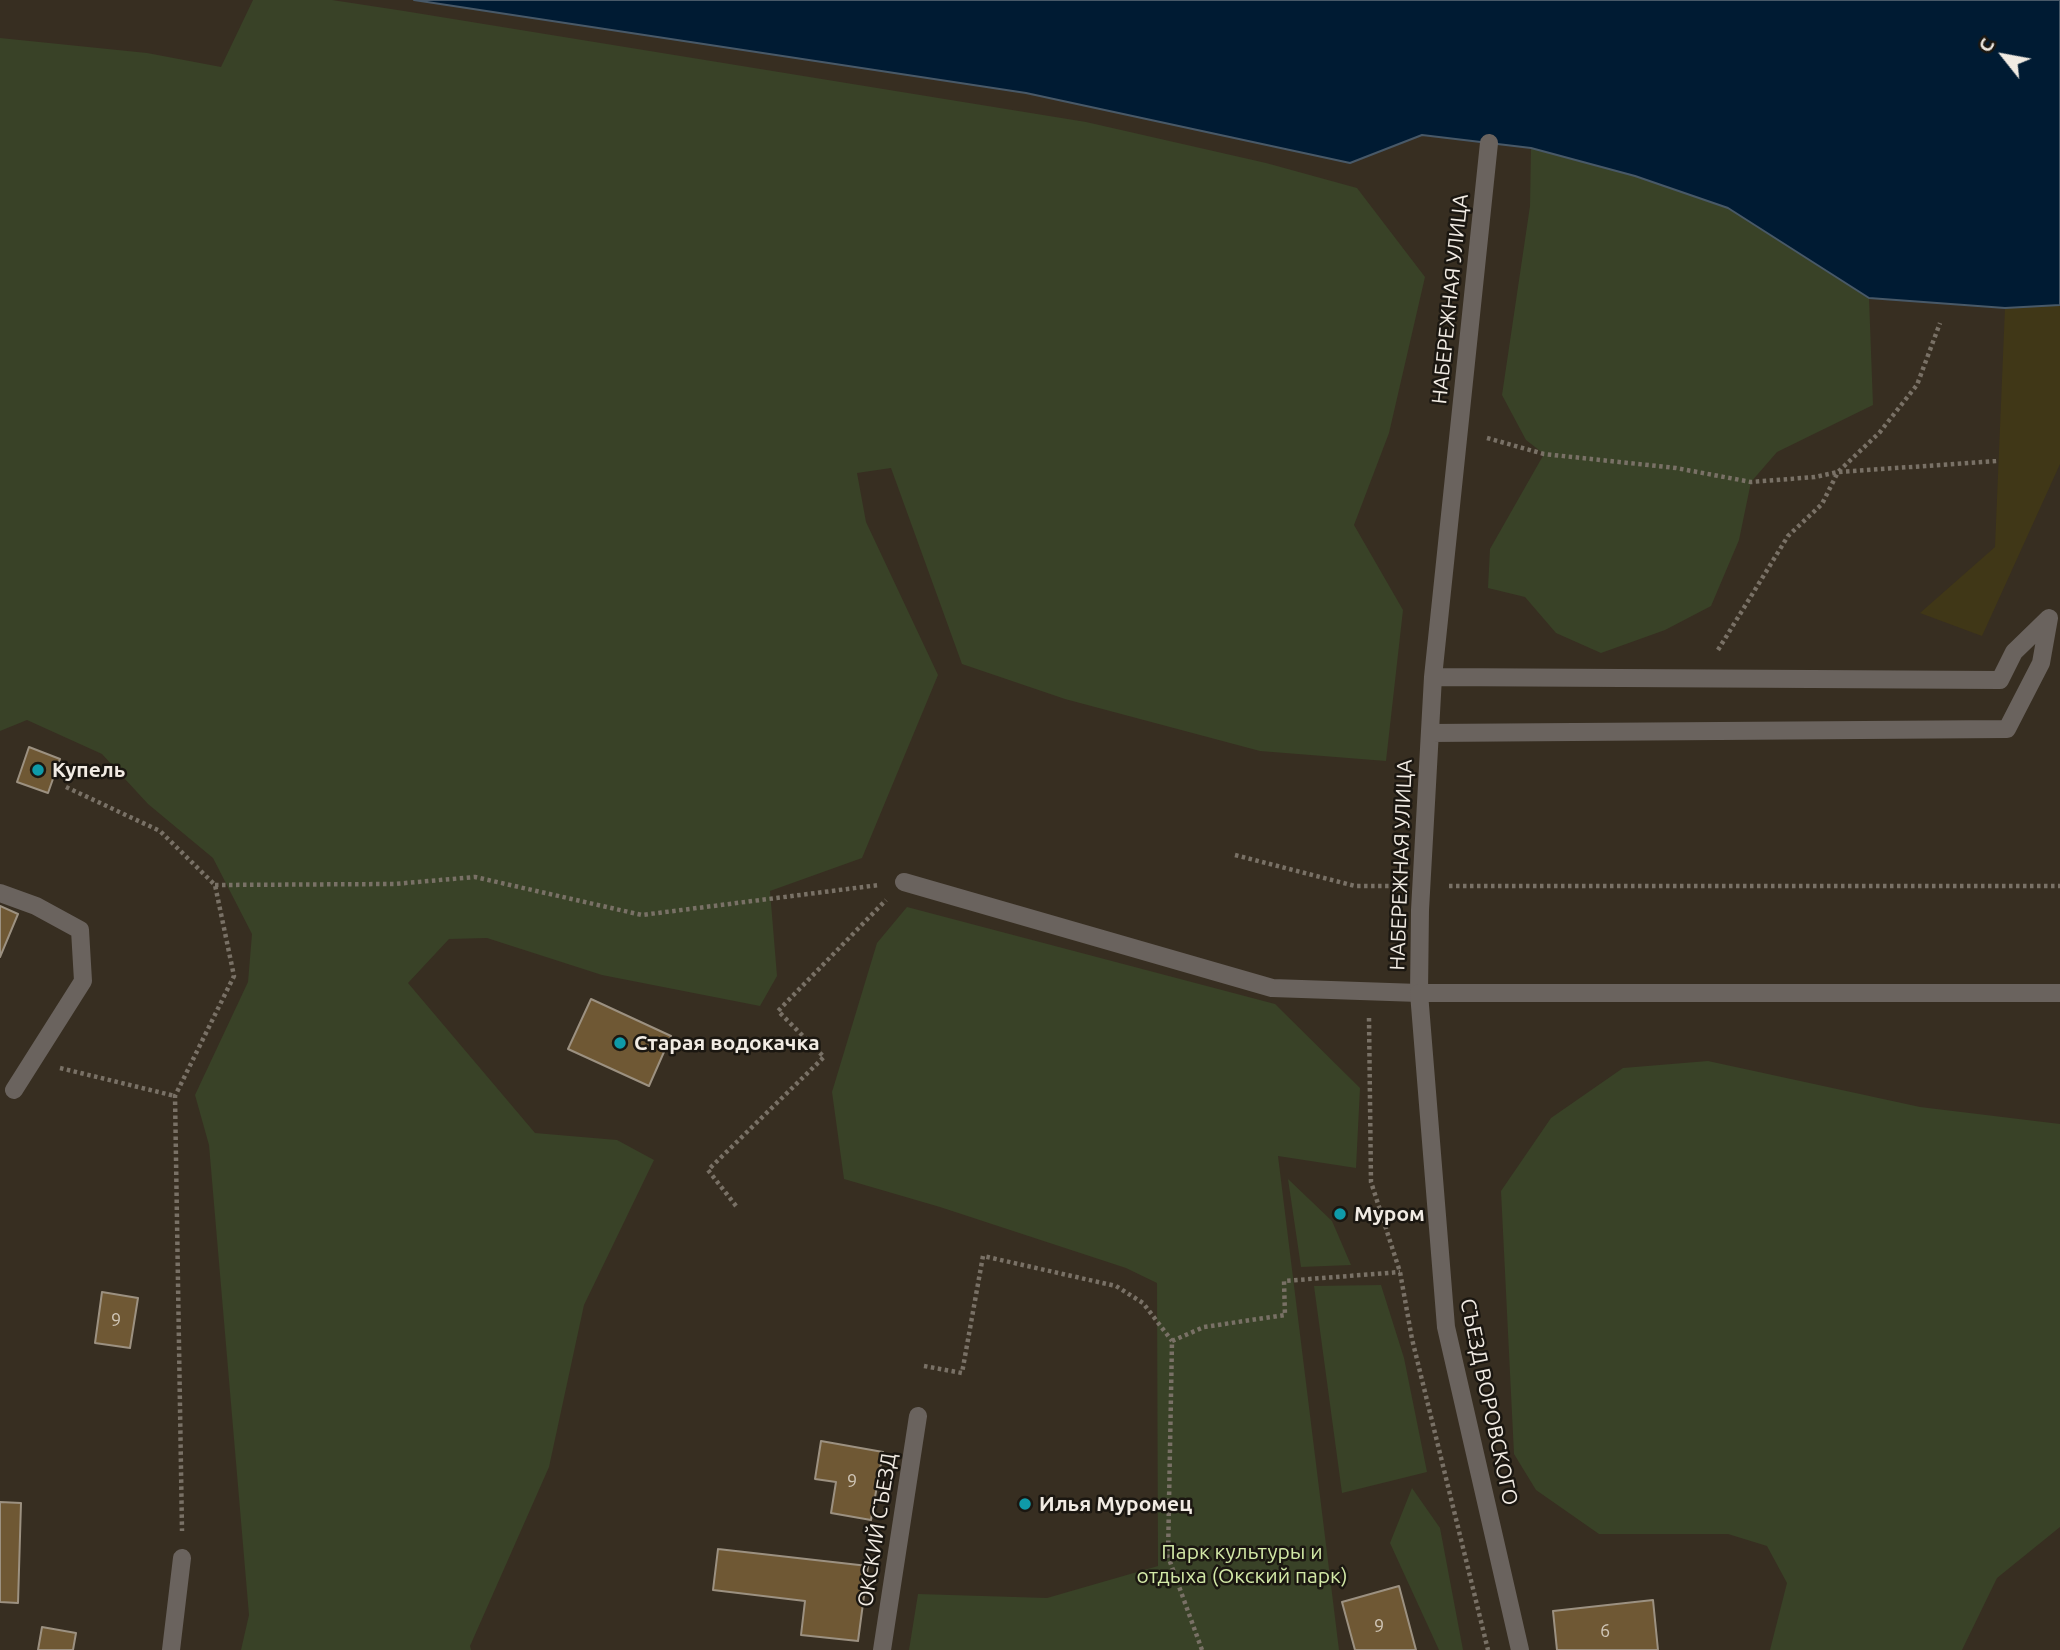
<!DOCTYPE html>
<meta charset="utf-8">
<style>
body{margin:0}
#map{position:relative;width:2060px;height:1650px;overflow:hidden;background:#372e21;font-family:Ubuntu,sans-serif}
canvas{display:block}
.north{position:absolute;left:1969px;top:21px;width:70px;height:70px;-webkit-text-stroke:5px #1b1711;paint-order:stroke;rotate:301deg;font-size:19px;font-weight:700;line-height:28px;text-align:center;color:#f1ebe3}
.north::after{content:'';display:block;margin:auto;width:24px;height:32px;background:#f1ebe3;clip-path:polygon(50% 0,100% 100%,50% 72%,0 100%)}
</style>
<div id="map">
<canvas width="2060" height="1650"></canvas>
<div class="north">С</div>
</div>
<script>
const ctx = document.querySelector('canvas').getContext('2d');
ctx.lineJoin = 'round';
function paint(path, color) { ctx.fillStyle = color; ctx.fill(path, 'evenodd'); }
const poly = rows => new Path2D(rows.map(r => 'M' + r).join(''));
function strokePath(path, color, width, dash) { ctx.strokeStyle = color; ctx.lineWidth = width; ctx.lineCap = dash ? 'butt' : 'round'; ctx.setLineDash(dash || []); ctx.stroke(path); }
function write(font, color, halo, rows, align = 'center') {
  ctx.font = font + ' Ubuntu,sans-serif'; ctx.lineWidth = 5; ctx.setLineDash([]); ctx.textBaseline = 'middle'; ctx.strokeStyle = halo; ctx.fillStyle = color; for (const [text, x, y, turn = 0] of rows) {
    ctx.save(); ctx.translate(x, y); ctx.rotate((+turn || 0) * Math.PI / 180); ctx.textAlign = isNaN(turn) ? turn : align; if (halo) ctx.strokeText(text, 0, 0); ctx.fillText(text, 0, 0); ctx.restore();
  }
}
paint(poly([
 [253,0,332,0,404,11,1086,122,1266,163,1357,188,1425,277,1389,433,1354,525,1403,610,1386,761,1260,751,1065,699,962,664,891,468,857,473,866,522,938,675,862,858,770,891,777,976,760,1006,602,975,487,938,449,939,408,983,535,1133,617,1140,654,1160,584,1305,549,1467,470,1646,471,1650,241,1650,249,1615,209,1145,195,1095,248,982,252,934,213,858,148,804,102,754,27,720,0,731,0,38,147,53,221,67],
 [1531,148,1635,176,1728,208,1869,298,1873,405,1777,452,1751,482,1739,540,1711,606,1665,630,1601,653,1556,633,1525,597,1488,588,1490,549,1544,454,1526,440,1502,395,1530,206],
 [907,907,1275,1004,1360,1088,1356,1168,1278,1156,1339,1650,909,1650,918,1594,1047,1598,1158,1566,1157,1283,1126,1268,940,1207,844,1179,832,1092,877,943],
 [1708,1061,1920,1107,2060,1124,2060,1527,1997,1578,1962,1650,1770,1650,1787,1583,1767,1546,1728,1534,1599,1534,1536,1490,1514,1454,1501,1191,1551,1118,1623,1068],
 [1288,1179,1332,1221,1351,1265,1301,1267],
 [1381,1285,1404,1358,1427,1472,1342,1493,1314,1286],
 [1412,1488,1440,1528,1463,1650,1439,1650,1390,1543]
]), '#394227');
paint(poly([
 [2060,305,2060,464,1982,636,1920,613,1995,547,2005,308]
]), '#403717');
const water = poly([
 [414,0,2060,0,2060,305,2005,308,1869,298,1728,208,1635,176,1531,148,1422,135,1350,163,1026,93,414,0]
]);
paint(water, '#001b33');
strokePath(water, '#485968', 2);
const building = poly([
 [29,747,60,759,48,793,17,782,29,747],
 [0,906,18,914,0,957,0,906],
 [591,999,671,1036,649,1086,568,1049,591,999],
 [102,1292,138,1298,130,1348,95,1343,102,1292],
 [821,1441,883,1452,871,1520,831,1513,836,1482,815,1479,821,1441],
 [0,1502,21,1503,18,1603,0,1602,0,1502],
 [718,1549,868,1566,858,1641,801,1635,805,1601,713,1590,718,1549],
 [1399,1586,1416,1650,1355,1650,1342,1602,1399,1586],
 [1653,1600,1658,1650,1557,1650,1553,1611,1653,1600],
 [42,1627,76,1633,73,1650,38,1650,42,1627]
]);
paint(building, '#6f5834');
strokePath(building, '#9c9181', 2);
strokePath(poly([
 [1487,438,1544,454,1676,468,1751,482,1815,477,1838,472,1998,461],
 [1718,650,1788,536,1822,504,1838,472,1880,432,1917,385,1940,323],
 [66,787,160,831,215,885,234,976,175,1096,182,1531],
 [1235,855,1355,886,1395,886],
 [215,885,394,884,475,877,642,915,879,885],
 [1449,886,2060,886],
 [1369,1018,1371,1182,1400,1272,1412,1339,1488,1650],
 [60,1068,175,1096],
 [736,1206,708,1170,824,1057,778,1011,886,900],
 [924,1366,962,1373,983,1256,1116,1286,1143,1303,1172,1341],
 [1202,1650,1168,1556,1172,1341,1204,1327,1285,1315,1284,1281,1400,1272]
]), '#797166', 4.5, [3.5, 3.5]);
strokePath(poly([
 [904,882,1272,988,1419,993],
 [0,893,36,906,80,930,83,981,14,1090],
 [171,1650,182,1558]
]), '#6a635e', 18);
strokePath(poly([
 [1430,733,2007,729,2041,663,2049,618,2014,652,2000,680,1433,677],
 [1419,993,1420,910,1433,677,1489,143],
 [882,1650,918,1416]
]), '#6a635e', 18);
strokePath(poly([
 [1520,1650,1446,1327,1419,993,2060,993]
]), '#6a635e', 18);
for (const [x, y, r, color] of [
 [38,770,7,"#0f9aa8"],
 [620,1043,7,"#0f9aa8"],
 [1340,1214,7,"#0f9aa8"],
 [1025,1504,7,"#0f9aa8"]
]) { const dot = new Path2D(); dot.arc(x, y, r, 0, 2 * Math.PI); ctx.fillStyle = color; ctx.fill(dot); strokePath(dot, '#1b1711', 2.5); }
write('18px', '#d0c6b7', null, [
 ["9",116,1320],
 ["9",852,1481],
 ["9",1379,1626],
 ["6",1605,1631]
]);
write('21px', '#f1ebe3', '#1b1711', [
 ["НАБЕРЕЖНАЯ УЛИЦА",1450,299,-84],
 ["НАБЕРЕЖНАЯ УЛИЦА",1401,865,-88],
 ["СЪЕЗД ВОРОВСКОГО",1489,1402,78],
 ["ОКСКИЙ СЪЕЗД",877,1530,-81]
]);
write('bold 21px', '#f1ebe3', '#1b1711', [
 ["Купель",52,770],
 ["Старая водокачка",634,1043],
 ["Муром",1354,1214],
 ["Илья Муромец",1039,1504]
], 'left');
write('21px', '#d3e9a7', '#1b1711', [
 ["Парк культуры и",1242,1552],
 ["отдыха (Окский парк)",1242,1576]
]);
</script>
